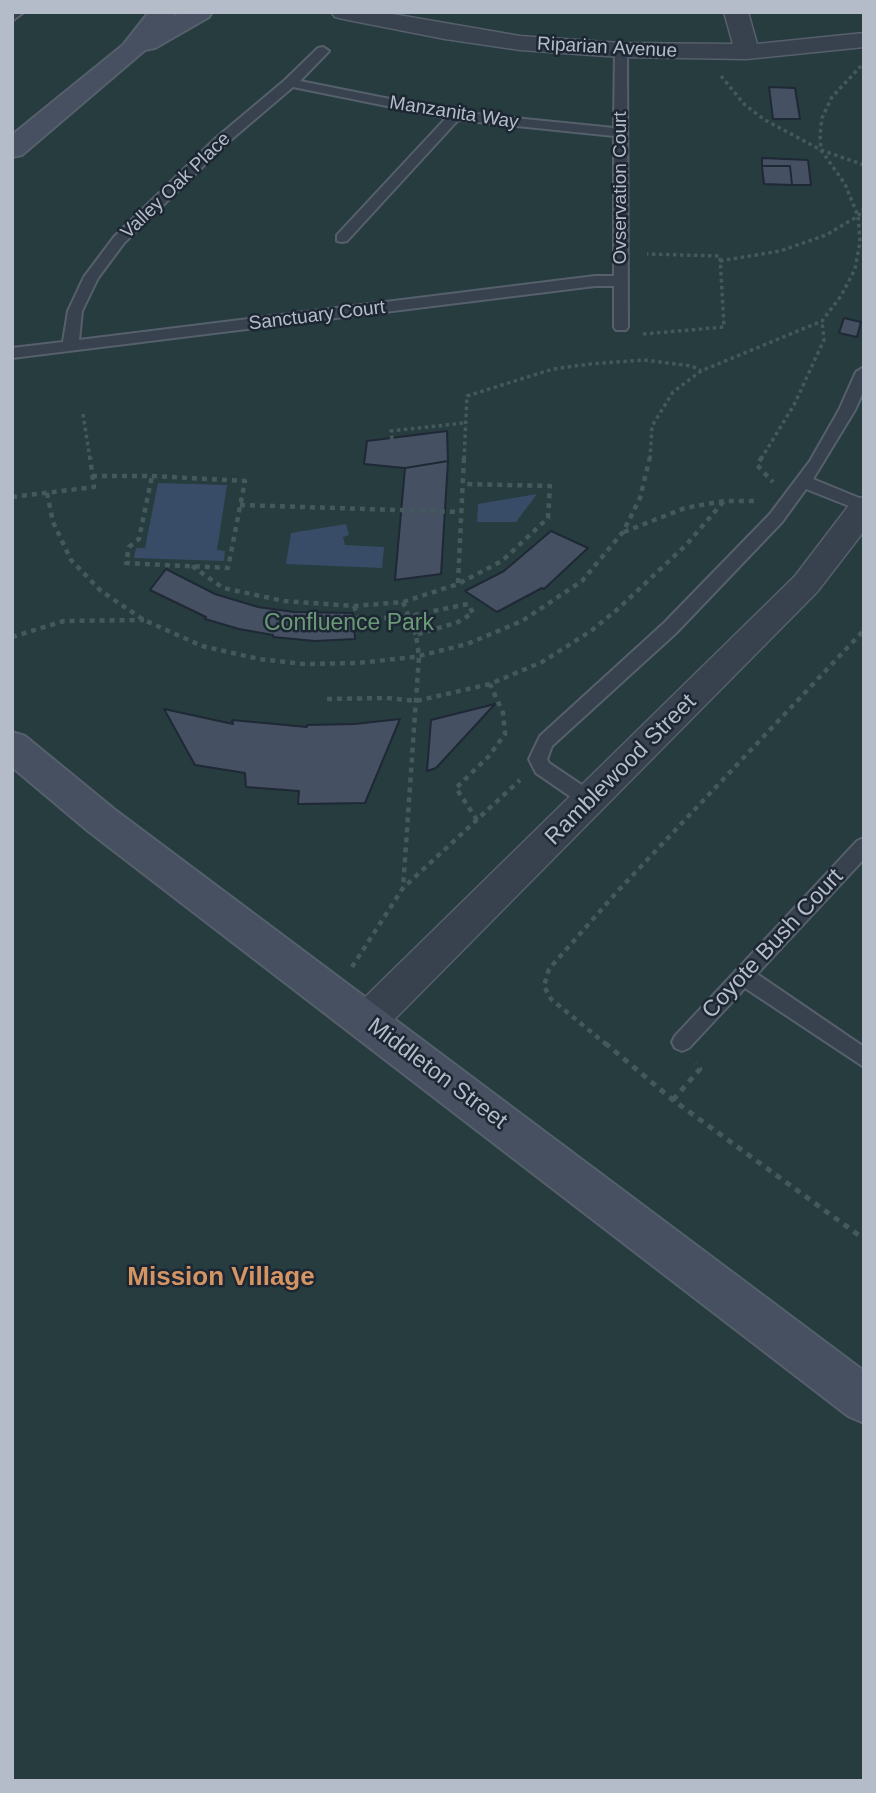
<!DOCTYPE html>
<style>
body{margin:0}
#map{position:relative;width:876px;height:1793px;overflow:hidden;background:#242f3e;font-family:Arial,sans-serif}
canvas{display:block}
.frame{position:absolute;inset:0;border:14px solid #b4bcc9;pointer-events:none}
</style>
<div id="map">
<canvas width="876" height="1793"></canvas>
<div class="frame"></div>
</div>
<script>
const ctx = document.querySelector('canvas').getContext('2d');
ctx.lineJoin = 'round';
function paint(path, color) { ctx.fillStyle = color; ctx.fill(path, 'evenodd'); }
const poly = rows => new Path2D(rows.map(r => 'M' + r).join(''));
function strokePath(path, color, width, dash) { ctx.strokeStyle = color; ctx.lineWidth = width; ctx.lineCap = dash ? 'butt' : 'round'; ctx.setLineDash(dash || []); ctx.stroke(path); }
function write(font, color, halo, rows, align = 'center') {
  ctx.font = font + ' Arial,sans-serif'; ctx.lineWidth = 5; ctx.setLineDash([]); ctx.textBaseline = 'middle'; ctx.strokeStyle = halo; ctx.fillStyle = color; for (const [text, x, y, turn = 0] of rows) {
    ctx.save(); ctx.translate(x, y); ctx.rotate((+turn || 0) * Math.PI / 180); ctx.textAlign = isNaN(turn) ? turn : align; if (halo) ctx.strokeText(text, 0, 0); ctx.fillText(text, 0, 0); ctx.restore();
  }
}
paint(poly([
 [12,12,864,12,864,1781,12,1781]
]), '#263c3f');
paint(poly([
 [158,483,227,485,217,550,225,551,224,561,134,558,136,548,145,548],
 [537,494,516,522,477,522,478,504],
 [346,524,349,535,343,537,345,545,384,547,382,568,286,564,291,533]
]), '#394c67');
const building = poly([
 [769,87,795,88,800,119,773,119,769,87],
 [762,158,808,160,811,185,792,185,790,166,762,166,762,158],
 [762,166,790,166,792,185,764,184,762,166],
 [844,318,861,322,857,337,839,333,844,318],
 [447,431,448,461,405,468,364,464,367,441,447,431],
 [448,461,441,574,395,580,405,468,448,461],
 [551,531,588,548,544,589,542,588,497,612,465,591,504,571,551,531],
 [166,569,215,594,258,607,294,612,353,613,355,639,315,641,273,637,273,635,239,629,205,619,206,617,150,590,166,569],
 [495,704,436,768,427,771,431,720,495,704],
 [164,709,233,724,232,720,307,727,307,725,355,724,400,719,365,803,298,804,299,791,246,787,245,773,195,765,164,709]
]);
paint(building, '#455162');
strokePath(building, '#1f2835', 2);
const lane = poly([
 [12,12,24,12,12,21,12,12],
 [621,46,627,50,628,327,626,330,616,330,614,327,614,286,595,286,12,358,12,348,63,342,68,311,84,277,114,237,216,138,285,80,318,48,323,47,329,51,300,81,455,112,614,128,615,50,621,46],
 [293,87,446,118,337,235,337,241,342,242,347,241,458,120,614,136,614,276,595,276,79,340,82,311,98,278,124,243,226,144,293,87],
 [864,367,864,390,855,410,813,479,864,500,864,512,806,489,782,522,676,633,552,746,547,759,549,763,598,796,600,801,598,806,591,808,584,806,536,773,529,759,540,736,664,623,770,514,810,461,839,410,856,372,864,367],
 [864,838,864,859,757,974,864,1047,864,1067,745,988,689,1048,682,1051,675,1048,672,1042,675,1036,857,841,864,838]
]);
const street = poly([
 [331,12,381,12,520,36,621,43,733,44,724,12,748,12,757,44,864,33,864,47,747,59,621,57,520,50,445,39,343,19,335,17,331,12],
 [864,497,864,531,817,592,381,1033,367,1038,353,1033,348,1021,353,1009,795,576,853,500,864,497]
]);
const secondary = poly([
 [149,12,176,12,173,17,181,12,212,12,209,17,155,48,145,50,22,155,12,157,12,135,123,45,149,12],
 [12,732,25,736,114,809,864,1371,864,1423,848,1416,88,831,12,767,12,732]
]);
strokePath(lane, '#565f6c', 4);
strokePath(street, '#565f6c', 3);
strokePath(secondary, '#565f6c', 4);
strokePath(poly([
 [721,76,745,105,765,120,821,150,864,165],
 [720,261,780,251,826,235,858,216,864,208],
 [643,334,724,327,720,256,647,254],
 [83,414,90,459],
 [392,439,391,431,464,423],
 [464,459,467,396,553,369,590,364,644,360,692,366,701,371],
 [650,459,652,426,673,392,701,371,822,321,841,296,855,269,860,242,858,216,845,184,821,150,820,135,822,118,832,97,861,66],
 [761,459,794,405,824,340,822,321]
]), '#44595c', 3.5, [3.5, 3.5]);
strokePath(poly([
 [762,457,757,465,773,482],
 [92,476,152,476],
 [152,476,245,481,228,568,126,563,129,547,139,539,152,476],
 [47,493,53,522,71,560,101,591,144,620,202,646,259,659,304,664,357,663,415,657,467,644,522,621,582,581,623,532,640,498,650,457],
 [12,497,94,487,90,457],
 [240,505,460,512],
 [624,532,685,508,724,501,757,501],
 [192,566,223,588,284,601,354,606,403,602,458,584,502,561,548,518,550,486,462,484],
 [458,583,464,457],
 [403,602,416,635],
 [354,606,359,620,409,616,468,604,473,613,458,622,416,635,419,656,403,888],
 [12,637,64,621,144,620],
 [327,699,386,698,416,701,490,684,542,662,591,631,619,608,687,544,724,501],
 [477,820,456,788,489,756,505,734,503,713,490,684],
 [352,967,403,888,520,780],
 [607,1045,551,999,544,986,549,969,616,893,864,630]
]), '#44595c', 4.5, [5, 5]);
strokePath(poly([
 [605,1043,673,1100,864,1239],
 [673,1100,700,1069,696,1063]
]), '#44595c', 5, [6, 6]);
paint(lane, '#38414e');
paint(street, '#38414e');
paint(secondary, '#465061');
write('19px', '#b4bcc9', '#1d2633', [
 ["Riparian Avenue",607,48,3],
 ["Manzanita Way",454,113,9],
 ["Valley Oak Place",176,186,-44],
 ["Ovservation Court",621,188,-90],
 ["Sanctuary Court",317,316,-7]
]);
write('23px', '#6b9a76', '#1d2633', [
 ["Confluence Park",349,624]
]);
write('23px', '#b4bcc9', '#1d2633', [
 ["Ramblewood Street",621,770,-45],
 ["Coyote Bush Court",773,944,-47],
 ["Middleton Street",437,1074,37]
]);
write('bold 26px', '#d59563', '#1d2633', [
 ["Mission Village",221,1278]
]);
</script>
